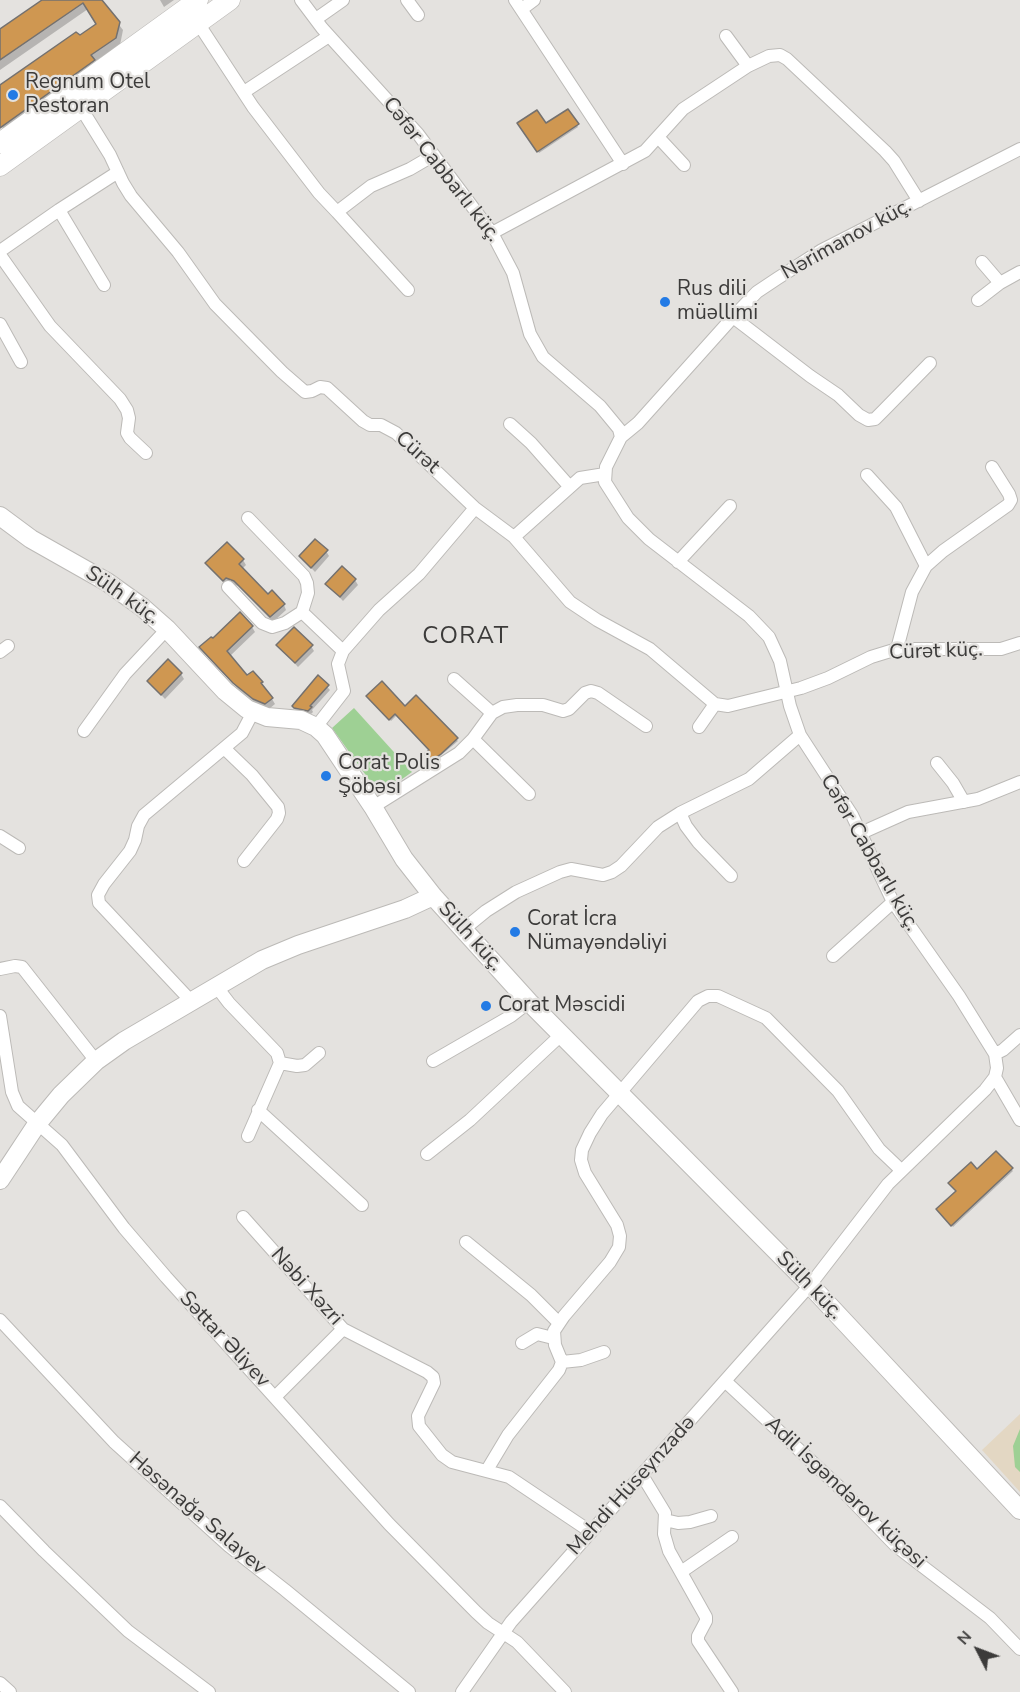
<!DOCTYPE html>
<meta charset="utf-8">
<style>
body{margin:0}
#map{position:relative;width:1020px;height:1692px;overflow:hidden;background:#e4e2df;font-family:"Nunito Sans",sans-serif}
canvas{display:block}
.north{position:absolute;left:948px;top:1620px;width:60px;height:60px;-webkit-text-stroke:4px #e4e2df;paint-order:stroke;rotate:312deg;font-size:16px;font-weight:700;line-height:24px;text-align:center;color:#3c3b3a}
.north::after{content:'';display:block;margin:auto;width:21px;height:27px;background:#3c3b3a;clip-path:polygon(50% 0,100% 100%,50% 72%,0 100%)}
</style>
<div id="map">
<canvas width="1020" height="1692"></canvas>
<div class="north">N</div>
</div>
<script>
const ctx = document.querySelector('canvas').getContext('2d');
ctx.lineJoin = 'round';
function paint(path, color) { ctx.fillStyle = color; ctx.fill(path, 'evenodd'); }
const poly = rows => new Path2D(rows.map(r => 'M' + r).join(''));
function strokePath(path, color, width, dash) { ctx.strokeStyle = color; ctx.lineWidth = width; ctx.lineCap = dash ? 'butt' : 'round'; ctx.setLineDash(dash || []); ctx.stroke(path); }
function write(font, color, halo, rows, align = 'center') {
  ctx.font = font + ' "Nunito Sans",sans-serif'; ctx.lineWidth = 4.5; ctx.setLineDash([]); ctx.textBaseline = 'middle'; ctx.strokeStyle = halo; ctx.fillStyle = color; for (const [text, x, y, turn = 0] of rows) {
    ctx.save(); ctx.translate(x, y); ctx.rotate((+turn || 0) * Math.PI / 180); ctx.textAlign = isNaN(turn) ? turn : align; if (halo) ctx.strokeText(text, 0, 0); ctx.fillText(text, 0, 0); ctx.restore();
  }
}
paint(poly([
 [1020,1414,1020,1492,982,1450]
]), '#e3d7c3');
paint(poly([
 [354,708,412,772,380,795,332,728],
 [1020,1429,1020,1472,1015,1467,1013,1446]
]), '#9ed094');
paint(poly([
 [44,0,100,0,123,30,120,45,94,62,97,67,6,132,2,127,0,128,0,87,98,24,88,9,0,70,0,31],
 [160,0,174,0,164,7],
 [568,111,578,127,539,153,519,123,546,126],
 [227,544,243,560,246,565,242,569,268,596,284,605,286,610,273,622,238,586,229,583,226,585,210,569,207,564],
 [326,551,329,556,315,572,300,556],
 [355,580,358,585,343,601,327,584],
 [252,627,255,632,229,657,247,677,272,699,275,704,269,709,257,704,237,688,204,652],
 [278,645,311,646,314,651,298,667],
 [181,674,184,679,165,699,149,682],
 [318,677,330,690,312,710,313,712,311,714,297,712,293,706],
 [416,697,458,741,433,762,427,756,431,750,397,715,391,721,369,698,405,708],
 [1011,1169,1013,1171,953,1227,939,1211,977,1171]
]), '#0003');
const building = poly([
 [42,0,102,0,120,22,116,38,91,55,95,60,0,128,0,85,76,32,80,35,96,24,83,3,0,60,0,29,42,0],
 [568,109,579,124,537,152,517,123,537,110,546,123,568,109],
 [315,539,328,550,311,568,299,556,315,539],
 [227,542,244,559,239,564,268,594,272,590,285,604,270,617,234,581,226,578,223,581,205,563,227,542],
 [342,566,356,579,340,597,325,584,342,566],
 [240,612,253,626,227,651,247,675,253,671,263,682,261,683,273,698,265,704,253,699,233,683,199,647,211,637,213,638,240,612],
 [294,627,313,645,295,663,276,645,294,627],
 [168,659,182,673,161,695,147,681,168,659],
 [318,675,329,685,310,706,312,707,308,711,294,708,292,706,318,675],
 [382,681,405,706,416,695,458,738,441,754,431,761,424,754,429,750,395,714,389,720,366,696,382,681],
 [996,1151,1013,1168,951,1226,936,1209,956,1191,948,1183,971,1162,977,1169,996,1151]
]);
paint(building, '#cf9751');
strokePath(building, '#74716f', 1.5);
const street = poly([
 [301,0,322,28,418,134,492,233,513,273,530,334,543,357,600,406,619,429,621,437,606,467,605,482,628,518,649,539,749,616,769,637,780,661,790,706,800,735,852,815,893,902,959,996,995,1054,997,1068,995,1077,1020,1120],
 [407,0,418,15],
 [515,0,623,164],
 [522,9,534,0],
 [316,19,343,0],
 [198,23,253,107,319,193,337,212,371,186,410,169,434,155],
 [726,36,748,66],
 [244,92,329,36],
 [81,108,110,155,123,183,131,196,178,252,215,304,282,372,305,392,312,391,320,387,327,388,363,421,370,425,381,425,396,433,475,508,514,537,570,602,597,620,650,649,715,704,728,706,801,688,828,678,871,657,897,649,1001,649,1020,643],
 [658,137,684,165],
 [59,210,104,285],
 [337,212,408,290],
 [492,233,645,151,683,109,748,66,769,56,780,55,787,59,885,151,894,161,919,201],
 [0,251,59,210,118,172],
 [0,255,50,326,120,399,127,410,129,418,127,433,130,438,146,453],
 [982,262,1000,283],
 [978,300,1000,283,1020,272],
 [733,317,810,376,838,395,859,415,868,420,875,419,884,410,930,363],
 [0,324,21,362],
 [510,424,531,443,569,486],
 [621,437,638,423,733,317,757,292,778,278,822,250,1020,149],
 [867,475,896,507,926,566],
 [248,518,304,576,307,583,308,593,302,612,343,651],
 [514,537,580,478,605,474],
 [678,562,730,506],
 [228,587,262,623,272,627,285,623,302,612],
 [897,649,912,592,926,566,943,551,1008,505,1011,500,1009,494,992,467],
 [0,652,8,646],
 [454,679,492,713],
 [316,727,344,691,338,664,343,651,379,610,419,574,475,508],
 [699,727,715,704],
 [84,731,125,674,167,629],
 [473,739,529,794],
 [225,749,252,775,278,807,279,813,277,819,244,861],
 [937,763,953,783,964,802],
 [373,807,459,753,473,739,492,713,503,707,517,705,543,705,563,711,569,709,585,693,591,691,598,693,646,726],
 [680,813,686,826,698,842,731,876],
 [861,833,908,812,978,799,1020,782],
 [0,836,19,848],
 [464,929,486,911,516,892,560,872,571,869,603,875,612,872,621,866,658,827,680,813,749,779,800,735],
 [833,956,893,902],
 [0,969,15,966,22,967,96,1061],
 [216,986,229,1003,277,1053,280,1063,248,1136],
 [191,1001,99,903,98,895,104,884,130,851,135,840,138,826,144,815,242,733,253,712],
 [0,1016,12,1092,18,1106,62,1145,124,1228,166,1277,389,1524,476,1612,488,1623,517,1642,565,1692],
 [995,1054,1003,1050,1020,1035],
 [433,1061,511,1016,529,1002],
 [280,1063,297,1066,305,1065,319,1053],
 [258,1110,362,1205],
 [427,1154,470,1120,561,1035],
 [243,1217,343,1329,427,1372,433,1377,434,1383,418,1416,419,1426,442,1455,452,1462,509,1477,591,1532],
 [466,1242,531,1295,559,1323],
 [0,1320,114,1442,229,1546,285,1590,409,1692],
 [522,1343,537,1334,553,1338],
 [562,1362,581,1360,604,1352],
 [726,1382,839,1487,896,1546,990,1618,1020,1649],
 [276,1396,343,1329],
 [487,1470,508,1435,559,1370,562,1362,555,1345,554,1331,564,1316,610,1262,619,1247,620,1236,617,1225,585,1173,581,1160,582,1150,590,1133,602,1114,698,1001,708,996,718,996,766,1018,838,1091,879,1149,901,1170],
 [642,1475,665,1513,664,1534,669,1551,706,1617,706,1621,698,1636,698,1641,732,1692],
 [0,1506,44,1551,128,1631,209,1692],
 [665,1520,678,1523,690,1522,711,1516],
 [681,1572,732,1537],
 [0,1683,10,1692],
 [462,1692,511,1622,810,1285,888,1184,985,1090,995,1077]
]);
const secondary = poly([
 [0,516,31,539,107,582,142,607,167,629,225,691,247,709,267,717,301,720,316,727,325,735,373,807,404,859,433,896,529,1002,810,1285,1020,1510],
 [0,1180,37,1124,61,1095,96,1061,124,1041,262,960,298,945,405,909,433,896]
]);
const primary = poly([
 [0,143,198,0],
 [0,166,230,0]
]);
strokePath(street, '#bcbab7', 14);
strokePath(secondary, '#bcbab7', 20);
strokePath(primary, '#bcbab7', 21);
strokePath(street, '#fff', 12);
strokePath(secondary, '#fff', 18);
strokePath(primary, '#fff', 20);
for (const [x, y, r, color] of [
 [13,95,6,"#237be5"],
 [665,302,6,"#237be5"],
 [326,776,6,"#237be5"],
 [515,932,6,"#237be5"],
 [486,1006,6,"#237be5"]
]) { const dot = new Path2D(); dot.arc(x, y, r, 0, 2 * Math.PI); ctx.fillStyle = color; ctx.fill(dot); strokePath(dot, '#e4e2df', 2); }
write('21px', '#3c3b3a', '#e4e2df', [
 ["Regnum Otel",25,83],
 ["Restoran",25,107],
 ["Rus dili",677,290],
 ["müəllimi",677,314],
 ["Corat Polis",338,764],
 ["Şöbəsi",338,788],
 ["Corat İcra",527,920],
 ["Nümayəndəliyi",527,944],
 ["Corat Məscidi",498,1006]
], 'left');
write('21px', '#3c3b3a', '#e4e2df', [
 ["Cəfər Cabbarlı küç.",441,170,52],
 ["Nərimanov küç.",847,240,-29],
 ["Cürət",417,453,42],
 ["Sülh küç.",122,596,35],
 ["Cürət küç.",936,652,-2],
 ["Cəfər Cabbarlı küç.",869,853,60],
 ["Sülh küç.",470,937,48],
 ["Sülh küç.",809,1286,46],
 ["Nəbi Xəzri",306,1287,48],
 ["Səttar Əliyev",224,1340,47],
 ["Mehdi Hüseynzadə",632,1486,-48],
 ["Adil İsgəndərov küçəsi",845,1493,43],
 ["Həsənağa Salayev",197,1514,41]
]);
ctx.letterSpacing = '1.5px';
write('24px', '#3c3b3a', '#e4e2df', [
 ["CORAT",466,637]
]);
ctx.letterSpacing = '0px';
</script>
